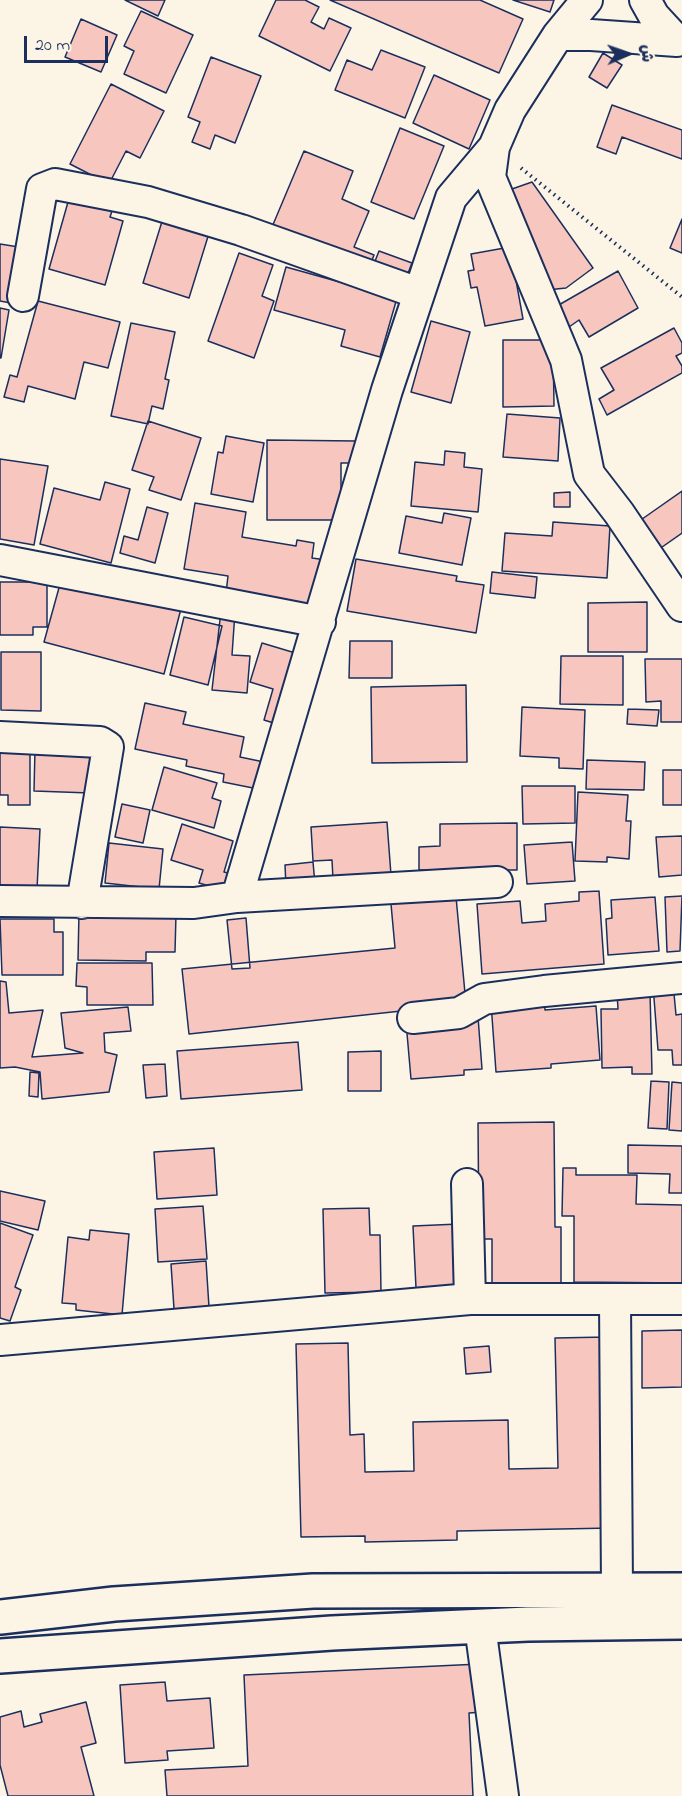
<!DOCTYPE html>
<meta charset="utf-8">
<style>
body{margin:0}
#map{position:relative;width:682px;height:1796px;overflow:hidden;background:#fcf5e5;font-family:"Indie Flower","Playpen Sans Arabic",sans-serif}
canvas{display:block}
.north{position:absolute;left:598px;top:24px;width:60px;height:60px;-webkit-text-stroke:4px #fcf5e5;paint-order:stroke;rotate:88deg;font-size:16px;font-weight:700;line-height:24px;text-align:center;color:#1b2f5e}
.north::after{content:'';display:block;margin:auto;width:21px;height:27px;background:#1b2f5e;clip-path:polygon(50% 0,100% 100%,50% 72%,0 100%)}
.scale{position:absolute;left:24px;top:36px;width:84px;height:27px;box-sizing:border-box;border:3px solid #1b2f5e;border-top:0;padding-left:8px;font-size:18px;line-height:21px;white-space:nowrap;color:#1b2f5e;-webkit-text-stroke:4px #fcf5e5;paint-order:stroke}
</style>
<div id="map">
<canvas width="682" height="1796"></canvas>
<div class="north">ش</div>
<div class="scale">20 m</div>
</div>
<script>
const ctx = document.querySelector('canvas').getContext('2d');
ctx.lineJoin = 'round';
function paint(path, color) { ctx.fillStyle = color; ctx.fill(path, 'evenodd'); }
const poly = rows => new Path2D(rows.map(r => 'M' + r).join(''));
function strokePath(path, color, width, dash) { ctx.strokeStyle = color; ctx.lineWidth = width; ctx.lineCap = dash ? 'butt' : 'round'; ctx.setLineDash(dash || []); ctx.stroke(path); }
const building = poly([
 [125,0,165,0,158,16,125,0],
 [276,0,305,0,319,7,311,22,324,29,329,18,351,28,330,71,259,36,276,0],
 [330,0,480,0,523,19,499,73,330,0],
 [513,0,554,0,550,12,513,0],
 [141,11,193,35,166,93,124,74,134,51,124,46,141,11],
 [81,19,117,35,101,72,65,57,81,19],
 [381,50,425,67,405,118,335,90,347,60,372,70,381,50],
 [603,53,622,65,607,88,589,77,603,53],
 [211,57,261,76,235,143,215,135,210,149,192,142,200,122,188,117,211,57],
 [434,75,490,100,469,149,413,123,434,75],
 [111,84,164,111,140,158,126,151,109,184,70,164,111,84],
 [612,105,682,130,682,159,622,137,616,154,597,147,612,105],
 [400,128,444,146,414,219,371,202,400,128],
 [304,151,353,171,342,199,369,211,354,247,374,255,369,268,272,227,304,151],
 [532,182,593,268,566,288,547,290,517,215,521,211,512,189,532,182],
 [70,195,113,208,110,217,123,221,105,285,49,269,70,195],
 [164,215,210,230,189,298,143,283,164,215],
 [682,219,682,253,670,248,682,219],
 [0,244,25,248,16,304,0,301,0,244],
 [510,247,523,319,485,326,477,287,471,288,468,271,474,270,471,254,510,247],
 [379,251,412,263,405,281,372,269,379,251],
 [239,253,273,265,262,296,274,301,254,358,208,341,239,253],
 [286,267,397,298,380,357,341,346,345,330,274,310,286,267],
 [618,271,638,308,589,337,579,320,569,327,557,306,618,271],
 [38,301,120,322,108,368,84,362,75,399,28,386,24,402,4,397,10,375,17,377,38,301],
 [0,308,9,310,1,358,0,358,0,308],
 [431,321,470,332,451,403,411,392,431,321],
 [131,323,175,332,165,379,169,380,163,409,152,406,148,424,111,416,131,323],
 [674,328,682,343,682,353,676,356,682,366,682,373,607,415,599,399,614,390,601,368,674,328],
 [503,340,553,340,554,406,503,407,503,340],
 [507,414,560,418,558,461,503,457,507,414],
 [148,421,201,438,181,500,149,490,154,477,132,470,148,421],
 [226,436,264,443,253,502,211,494,218,452,223,453,226,436],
 [267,440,357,441,357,463,341,463,341,520,267,520,267,440],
 [445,451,465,453,464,467,482,469,478,512,411,506,415,462,444,465,445,451],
 [0,459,48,466,34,545,0,539,0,459],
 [105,482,130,489,111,563,40,544,54,488,100,500,105,482],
 [682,491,682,533,655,552,635,524,682,491],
 [570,492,570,507,554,507,554,493,570,492],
 [195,503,246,512,242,537,296,546,297,540,314,543,312,558,326,560,318,608,226,593,228,576,184,569,195,503],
 [147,507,168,513,155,563,120,553,124,536,138,540,147,507],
 [444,513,471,518,462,565,399,553,406,516,442,523,444,513],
 [553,522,610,526,607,578,502,571,505,533,552,536,553,522],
 [356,559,457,576,456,581,484,585,476,633,347,611,356,559],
 [492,572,537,577,535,598,490,593,492,572],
 [62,577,183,601,164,674,44,642,62,577],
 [0,582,47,582,47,627,33,627,33,635,0,635,0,582],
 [647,602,647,652,588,652,588,603,647,602],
 [221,611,235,612,232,655,250,656,247,693,212,690,221,611],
 [184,617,222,626,208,685,170,675,184,617],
 [350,641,392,641,392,678,349,678,350,641],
 [262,643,302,655,280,725,264,720,273,689,250,682,262,643],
 [1,652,41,652,41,711,1,710,1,652],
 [561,656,623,656,623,705,560,704,561,656],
 [645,659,682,659,682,722,661,722,661,701,646,702,645,659],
 [466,685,467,762,372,763,371,687,466,685],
 [145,703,186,712,183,724,244,737,240,757,264,762,258,789,223,782,224,774,186,766,187,760,135,749,145,703],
 [522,707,585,710,583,769,559,768,559,758,520,756,522,707],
 [628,709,659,710,657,726,627,724,628,709],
 [30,744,30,805,8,805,8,795,0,795,0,745,30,744],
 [35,749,103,750,90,793,34,791,35,749],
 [587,760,645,762,644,790,586,789,587,760],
 [164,767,217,783,212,798,221,801,214,828,152,810,164,767],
 [663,770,682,770,682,805,663,805,663,770],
 [522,786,575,786,575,823,523,824,522,786],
 [578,792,628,795,626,821,631,821,629,859,607,857,607,862,575,861,578,792],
 [122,804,150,810,143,843,115,837,122,804],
 [387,822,391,875,333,879,332,860,313,861,311,827,387,822],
 [517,823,517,870,419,870,419,847,440,846,440,824,517,823],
 [182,824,233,841,224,872,232,874,226,891,199,883,203,870,171,860,182,824],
 [0,827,40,829,37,889,0,887,0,827],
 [682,836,682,875,659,877,656,837,682,836],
 [572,842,575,881,527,884,524,845,572,842],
 [109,843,163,849,159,889,105,883,109,843],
 [313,862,315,884,286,886,285,865,313,862],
 [455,886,466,1004,189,1034,182,969,395,948,390,893,455,886],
 [599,891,604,964,482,974,477,904,520,901,522,923,546,921,545,904,579,901,579,892,599,891],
 [682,896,680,951,667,952,665,897,682,896],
 [655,897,659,951,608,955,606,919,612,918,611,900,655,897],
 [79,912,176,914,175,952,146,952,146,961,78,960,79,912],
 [246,918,250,968,232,969,227,920,246,918],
 [0,919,54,919,54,932,63,932,63,975,2,975,0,919],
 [77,963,152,963,153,1005,87,1005,87,987,76,986,77,963],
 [0,981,6,982,9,1013,43,1010,32,1057,83,1053,65,1048,61,1013,128,1007,131,1031,104,1033,105,1052,117,1055,109,1092,42,1099,40,1072,15,1067,0,1068,0,981],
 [673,983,676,1015,682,1014,682,1065,673,1065,672,1050,658,1050,653,985,673,983],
 [650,992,652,1074,632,1074,632,1067,602,1068,601,1009,618,1009,617,993,650,992],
 [544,999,545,1010,596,1006,600,1060,551,1064,551,1068,496,1072,491,1003,544,999],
 [478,1017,482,1069,464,1070,464,1075,411,1079,406,1022,478,1017],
 [298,1042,302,1090,181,1099,177,1051,298,1042],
 [381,1051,381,1091,348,1091,348,1052,381,1051],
 [165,1064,167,1096,146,1098,143,1065,165,1064],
 [30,1072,39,1073,38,1097,29,1096,30,1072],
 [651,1081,669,1082,667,1129,648,1128,651,1081],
 [672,1082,682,1083,682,1131,669,1130,672,1082],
 [554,1122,555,1227,561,1227,561,1290,492,1291,492,1239,479,1239,478,1123,554,1122],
 [628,1145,682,1146,682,1193,669,1193,670,1174,628,1173,628,1145],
 [214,1148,217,1195,157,1199,154,1152,214,1148],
 [563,1168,576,1168,576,1175,637,1175,636,1204,682,1205,682,1283,574,1282,574,1216,562,1216,563,1168],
 [0,1191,45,1201,38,1230,0,1221,0,1191],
 [203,1206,207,1259,158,1262,155,1209,203,1206],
 [369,1208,370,1235,380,1235,381,1292,325,1293,323,1209,369,1208],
 [0,1223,33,1235,15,1287,21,1290,10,1321,0,1318,0,1223],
 [459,1224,462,1286,416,1288,413,1226,459,1224],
 [90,1230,129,1234,122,1315,76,1310,76,1304,62,1303,68,1237,89,1240,90,1230],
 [206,1261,209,1307,174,1309,171,1264,206,1261],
 [682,1330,682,1387,642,1388,642,1331,682,1330],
 [607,1337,612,1528,457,1531,457,1540,365,1542,365,1536,301,1537,296,1344,348,1343,350,1435,364,1434,365,1472,414,1471,413,1422,508,1420,509,1469,558,1468,555,1338,607,1337],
 [489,1346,491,1372,466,1374,464,1348,489,1346],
 [480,1664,482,1712,469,1713,473,1796,167,1796,165,1770,248,1766,244,1675,480,1664],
 [165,1682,167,1701,210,1698,214,1748,167,1751,168,1760,125,1763,120,1685,165,1682],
 [86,1702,96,1743,81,1747,94,1796,8,1796,0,1765,0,1717,21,1711,24,1727,42,1722,40,1714,86,1702]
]);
paint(building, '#f7c7bf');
strokePath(building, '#1b2f5e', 1.5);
const minor = poly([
 [558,35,591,35,677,41,654,16,645,0],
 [494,147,490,177,566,360,589,474,619,513,682,606],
 [23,296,42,189,55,184,148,202,241,230,418,293],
 [0,560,320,622],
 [0,737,100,742,108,747,82,903],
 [237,897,387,390,451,198,494,147,510,110,558,35,587,0],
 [0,901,194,903,237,897,497,882],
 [413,1018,459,1013,484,999,544,991,682,978],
 [467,1184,470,1299],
 [615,1299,617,1590],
 [0,1340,470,1299,682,1299],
 [480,1626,503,1796]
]);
const major = poly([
 [0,1617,114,1604,313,1591,682,1590],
 [0,1656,332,1633,528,1624,682,1622]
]);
strokePath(minor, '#1b2f5e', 34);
strokePath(major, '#1b2f5e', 38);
strokePath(poly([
 [521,168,682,297]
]), '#1b2f5e', 4, [1.5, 4.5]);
strokePath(minor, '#fcf5e5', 30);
strokePath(major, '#fcf5e5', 33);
</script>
